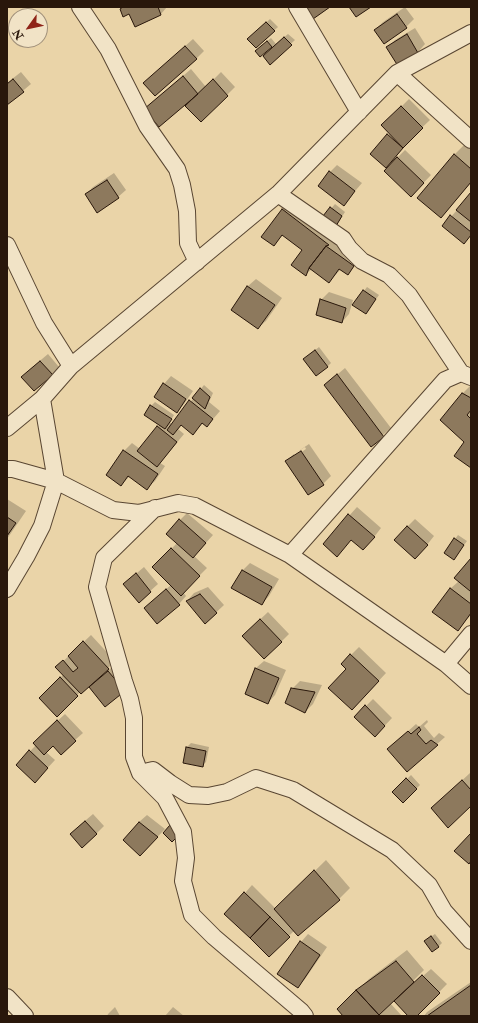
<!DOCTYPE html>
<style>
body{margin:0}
#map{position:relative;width:478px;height:1023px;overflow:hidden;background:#ead4a8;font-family:"IM FELL Double Pica",serif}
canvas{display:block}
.frame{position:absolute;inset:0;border:8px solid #29170b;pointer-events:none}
.north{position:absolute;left:8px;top:8px;width:40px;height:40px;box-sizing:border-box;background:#f1e3c6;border:1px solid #a1917b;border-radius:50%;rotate:237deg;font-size:11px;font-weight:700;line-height:16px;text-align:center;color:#29170b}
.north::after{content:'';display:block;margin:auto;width:14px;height:18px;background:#8f2418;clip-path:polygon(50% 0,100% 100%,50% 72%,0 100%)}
</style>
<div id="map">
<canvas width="478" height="1023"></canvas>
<div class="frame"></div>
<div class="north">N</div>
</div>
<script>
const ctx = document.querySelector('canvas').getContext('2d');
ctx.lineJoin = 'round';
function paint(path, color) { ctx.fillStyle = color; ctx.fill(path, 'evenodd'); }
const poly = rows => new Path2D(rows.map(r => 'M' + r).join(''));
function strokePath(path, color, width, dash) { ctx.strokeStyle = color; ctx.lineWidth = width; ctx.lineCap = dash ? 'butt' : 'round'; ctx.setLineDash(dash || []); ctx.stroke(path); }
paint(poly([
 [122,7,167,7,161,14,136,26,129,13,121,9],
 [405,7,414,19,406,27,384,43,375,30,383,22],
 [270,19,278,27,256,47,252,36],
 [415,28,425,44,418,52,398,64,388,47,395,40],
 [288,34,295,40,270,63,269,50,260,56,260,47,271,38,276,44],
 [193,39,204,51,196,59,144,83],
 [191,69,206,87,221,72,235,87,201,121,185,104,145,109],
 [21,72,31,84,7,104,7,83],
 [409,99,430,120,410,139,395,158,396,159,405,150,431,175,411,196,388,168,371,154,390,133,383,125],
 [465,144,471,148,471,183,441,217,454,155],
 [337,165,362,183,344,204,330,172],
 [114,173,126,190,118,197,86,194,93,187],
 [471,194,471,235,464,243,443,226],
 [294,199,361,258,348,274,341,269,329,282,312,269,306,274,303,250,283,235,274,245,282,210],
 [335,204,345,212,339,221,325,216],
 [256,279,282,298,266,321,258,328,232,310,248,286],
 [367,287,379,295,369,309,354,304],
 [329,292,353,300,349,314,342,322,321,300],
 [319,347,331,363,327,367,304,359],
 [48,354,59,367,52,374,30,369],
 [345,368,391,428,371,445,325,385],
 [171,376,193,391,184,404,177,412,164,384],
 [204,385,213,393,209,402,220,411,207,426,203,423,193,433,182,425,178,429,184,434,160,463,165,466,155,481,147,488,130,476,121,485,107,475,124,451,132,443,140,449,160,424,151,406,155,402,174,415,170,422,172,425],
 [471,385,471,467,462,394],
 [309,444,331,476,323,484,286,461,294,454],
 [305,447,306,449,294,457,294,454],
 [7,499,26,511,7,539],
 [357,507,381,528,371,541,352,539,344,548,324,544],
 [187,513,213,535,194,556,207,568,183,592,186,596,179,604,152,601,171,585,154,567,177,543,180,520],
 [415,519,434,536,423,550,407,527],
 [458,535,467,541,454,559,445,553],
 [471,560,471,589,470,590,471,591,471,615,458,629,450,589,459,581],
 [250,563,279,579,269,596,262,604,242,571],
 [144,567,158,584,139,601,124,584],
 [208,587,224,605,206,622,187,601,194,593],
 [268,612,289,634,281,642,251,628],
 [91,635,115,661,104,672,105,673,116,664,131,683,106,706,89,686,80,692,57,716,40,698,64,674,57,667],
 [359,647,386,673,359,702,348,669,342,664],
 [264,661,286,670,275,695,268,703,246,694,256,668],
 [300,681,322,685,313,704,305,712,292,689],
 [373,699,392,718,375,736,355,717],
 [65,714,83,733,75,740,53,745,46,752,55,760,42,774,17,765,36,745,41,736],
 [427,720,428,722,424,726,434,738,439,733,445,737,407,771,396,742,416,724,419,727],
 [191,743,209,747,206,762,202,766,184,762,187,747],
 [470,773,471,774,471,805,440,801],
 [411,775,420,785,403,802,394,792],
 [93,814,104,826,96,834,79,826],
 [147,815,165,829,148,847,139,822],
 [326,860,350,888,339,899,294,931,269,955,245,893,252,885,276,909],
 [308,934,327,947,305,979,297,987,301,942],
 [435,934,442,943,438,947,429,938],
 [407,950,424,970,407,987,408,989,431,969,447,984,416,1016,409,1016,394,1000,390,1003,402,1016,345,1016,339,1009,369,979],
 [471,982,471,1016,424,1016,427,1012],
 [115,1007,120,1016,107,1016,108,1014],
 [173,1007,184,1016,165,1016]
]), '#0003');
const building = poly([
 [123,7,158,7,161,15,135,27,129,14,123,17,120,9,123,7],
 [305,7,330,7,313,19,305,7],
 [349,7,371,7,356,17,349,7],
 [397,14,407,28,384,44,374,30,397,14],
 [266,22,275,31,256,48,247,39,266,22],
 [407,34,418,53,398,66,386,47,407,34],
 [284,37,292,45,270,65,263,56,284,37],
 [267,41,272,47,260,57,255,51,267,41],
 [185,46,197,59,155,96,143,83,185,46],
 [183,76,198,94,159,127,144,109,183,76],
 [13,79,24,92,7,105,7,84,13,79],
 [213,79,228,96,201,122,185,106,213,79],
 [401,106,423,128,403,148,381,125,401,106],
 [387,134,403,148,386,168,370,154,387,134],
 [454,154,471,169,471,182,441,218,417,198,454,154],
 [397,157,424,183,411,197,384,171,397,157],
 [329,171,355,191,344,206,318,186,329,171],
 [107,180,119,198,97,213,85,194,107,180],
 [471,192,471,222,456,210,471,192],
 [330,207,342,216,336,226,323,216,330,207],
 [282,209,329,245,326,246,309,268,306,276,291,265,302,250,282,235,274,246,261,237,282,209],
 [450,215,471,232,471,235,464,244,442,226,450,215],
 [326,246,354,266,348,275,339,269,329,283,309,268,326,246],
 [247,286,275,305,258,329,231,310,247,286],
 [363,290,376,299,366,314,352,305,363,290],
 [320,299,346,308,342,323,316,315,320,299],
 [315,350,328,367,316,376,303,359,315,350],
 [40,361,53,375,34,391,21,377,40,361],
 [337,374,384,437,371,447,324,385,337,374],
 [163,383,186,399,177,413,154,397,163,383],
 [200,388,210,397,205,409,192,398,200,388],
 [462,393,471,398,471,410,467,415,471,419,471,468,454,456,464,442,440,420,462,393],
 [189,400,213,419,207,427,202,423,193,435,181,425,173,435,167,430,189,400],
 [150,405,172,419,165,429,144,415,150,405],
 [157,426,177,442,157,467,137,451,157,426],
 [123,450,158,474,147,490,128,476,121,486,106,475,123,450],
 [301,451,324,485,308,495,285,461,301,451],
 [348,514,375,537,363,550,351,540,337,557,323,544,348,514],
 [7,517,16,523,7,536,7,517],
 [179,519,206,543,193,558,166,534,179,519],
 [407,526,428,545,415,559,394,540,407,526],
 [454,538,464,545,454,560,444,553,454,538],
 [171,548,200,576,181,596,152,567,171,548],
 [471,558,471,591,470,591,454,578,471,558],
 [242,570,272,587,262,605,231,588,242,570],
 [136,573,151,592,139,603,123,584,136,573],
 [450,588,471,604,471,613,458,631,432,612,450,588],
 [166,589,180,605,157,624,144,608,166,589],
 [200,594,217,613,205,624,186,601,200,594],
 [260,619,282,642,264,659,242,636,260,619],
 [83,641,109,669,81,694,55,667,63,660,73,672,78,668,68,656,83,641],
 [350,654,379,681,352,710,328,688,346,669,341,664,350,654],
 [255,668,279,678,268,704,245,694,255,668],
 [108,671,125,691,105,707,89,687,108,671],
 [60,677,78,696,57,717,39,698,60,677],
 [291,688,315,692,305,713,285,703,291,688],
 [365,705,385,726,375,737,354,717,365,705],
 [57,720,76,741,61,755,53,746,44,755,33,743,57,720],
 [419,727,421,730,417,734,426,744,431,740,438,745,407,772,387,749,408,731,411,734,419,727],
 [186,747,206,751,203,767,183,763,186,747],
 [29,750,48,768,35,783,16,765,29,750],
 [406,778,417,789,403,803,392,792,406,778],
 [462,780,471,790,471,806,448,828,431,808,462,780],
 [85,821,97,834,82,848,70,834,85,821],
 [139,822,158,837,140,856,123,840,139,822],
 [170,825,179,835,172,842,163,833,170,825],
 [471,833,471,861,469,864,454,851,471,833],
 [314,870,340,900,298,936,274,909,314,870],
 [244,892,270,917,250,938,224,914,244,892],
 [270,917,290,937,269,957,250,938,270,917],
 [431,936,439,947,432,952,424,941,431,936],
 [300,941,320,955,298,988,277,974,300,941],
 [396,961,414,982,379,1015,356,990,396,961],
 [422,975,440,993,417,1016,408,1016,394,1001,422,975],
 [471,985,471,1016,427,1016,471,985],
 [356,990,379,1015,380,1016,343,1016,337,1009,356,990]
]);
paint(building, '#8d795d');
strokePath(building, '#29170b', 1);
const minor = poly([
 [80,7,108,49,147,126,177,169,182,185,187,211,188,243,197,262],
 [297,7,359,112],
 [397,73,471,140],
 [278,194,343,239,349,248,362,261,389,275,409,295,461,373,471,377],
 [7,245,44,323,71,366],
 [7,428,42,399,71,366,278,194,397,73,471,33],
 [7,469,13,469,56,481,113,510,139,513,178,503,195,506,290,555,446,664,471,686],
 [155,508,104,558,97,587,124,681,130,699,134,718,134,757,140,773,165,798,183,832,186,858,183,881,192,915,214,937,301,1011,305,1016],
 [290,555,445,380,461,373],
 [7,589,26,557,42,526,56,481,42,399],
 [446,664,471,634],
 [140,773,153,770,170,783,189,795,208,796,227,792,256,778,293,790,392,850,429,885,444,911,471,941],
 [7,997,25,1016]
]);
strokePath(minor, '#594632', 18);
strokePath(minor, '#f1e3c6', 16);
</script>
